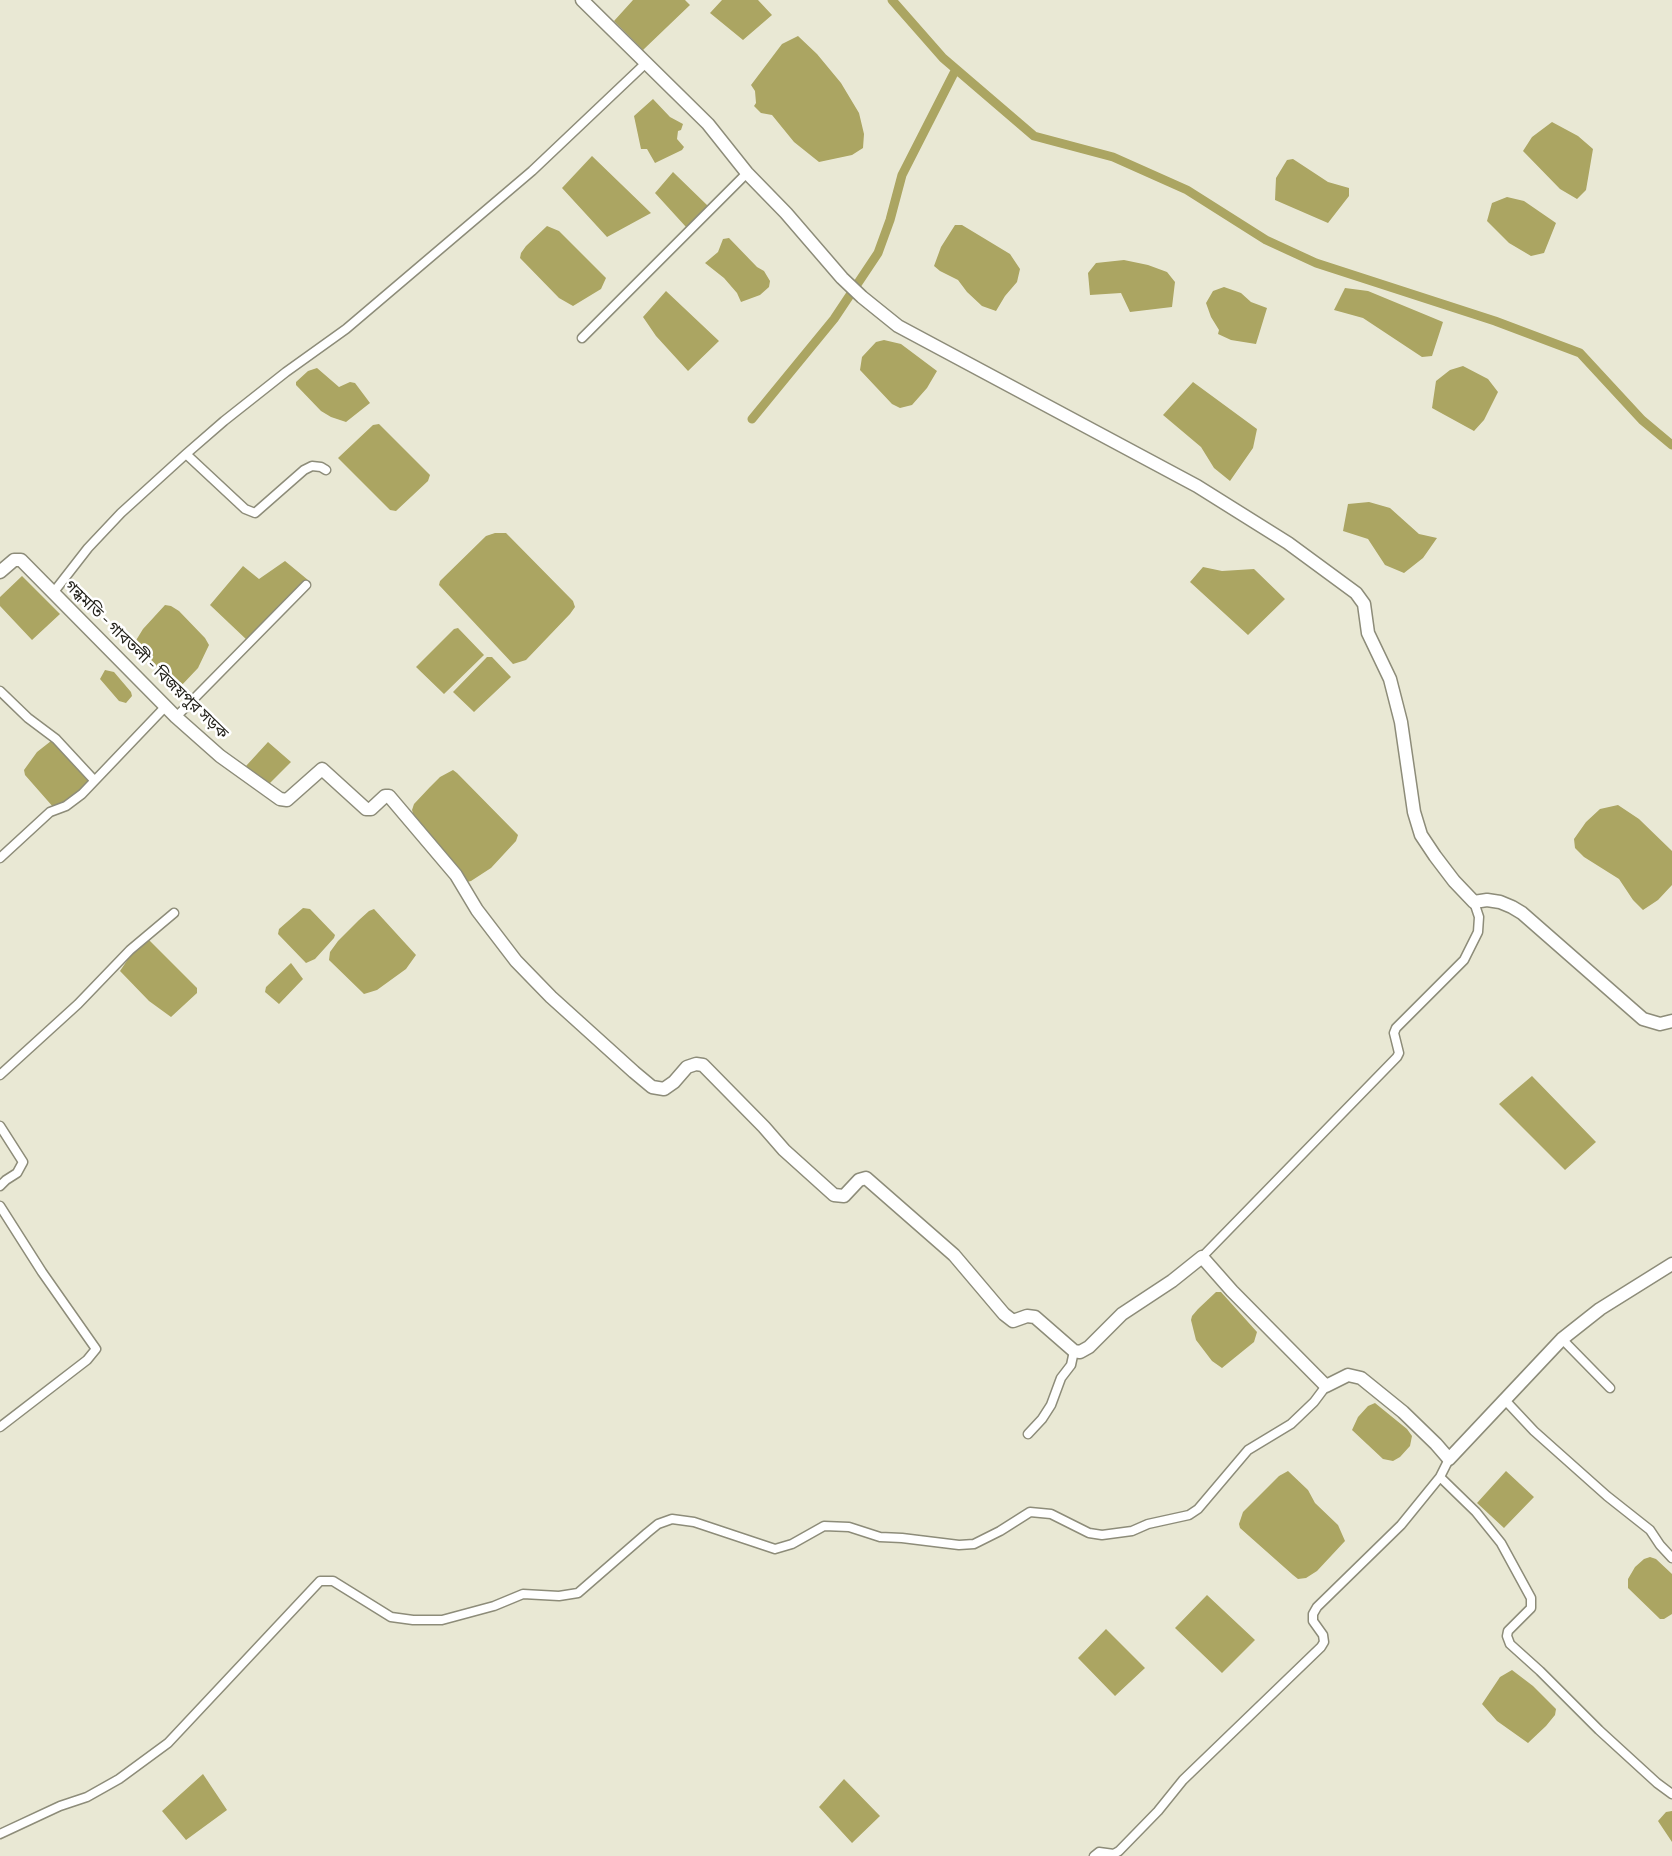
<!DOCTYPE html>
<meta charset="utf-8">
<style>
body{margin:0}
canvas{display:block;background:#e9e8d4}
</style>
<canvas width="1672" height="1856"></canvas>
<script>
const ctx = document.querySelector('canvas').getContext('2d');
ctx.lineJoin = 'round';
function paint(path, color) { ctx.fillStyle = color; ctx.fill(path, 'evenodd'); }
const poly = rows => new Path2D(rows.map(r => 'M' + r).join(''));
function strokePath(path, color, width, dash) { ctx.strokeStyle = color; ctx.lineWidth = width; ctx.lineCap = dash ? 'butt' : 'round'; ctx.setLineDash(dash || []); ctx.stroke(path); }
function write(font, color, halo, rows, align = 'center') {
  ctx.font = font + ' Manrope,"Noto Sans Bengali",sans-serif'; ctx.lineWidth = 5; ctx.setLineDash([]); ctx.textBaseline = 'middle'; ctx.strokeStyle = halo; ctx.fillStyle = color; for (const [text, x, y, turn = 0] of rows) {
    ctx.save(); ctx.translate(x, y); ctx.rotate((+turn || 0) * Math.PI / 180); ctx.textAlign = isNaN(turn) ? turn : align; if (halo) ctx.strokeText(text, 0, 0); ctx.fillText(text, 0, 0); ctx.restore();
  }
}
paint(poly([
 [633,0,685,0,690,5,643,50,614,21],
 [722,0,758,0,772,15,743,40,710,13],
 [798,36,817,54,841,83,859,113,864,134,863,148,852,155,819,162,794,142,772,115,761,113,754,106,756,103,755,91,751,85,782,44],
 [653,99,670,117,683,124,681,130,678,131,677,139,684,147,682,150,655,163,647,149,641,149,634,116],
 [1552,122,1578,136,1593,149,1586,190,1577,199,1560,189,1523,151,1532,137],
 [592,156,651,213,607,237,562,188],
 [1293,159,1328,182,1349,188,1349,196,1328,223,1275,200,1276,178,1287,160],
 [673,172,708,206,686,227,655,193],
 [1507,197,1524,201,1556,223,1544,253,1531,256,1509,243,1487,221,1492,203],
 [955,225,962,225,1010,254,1020,269,1017,282,1005,296,996,311,982,306,967,292,958,280,940,271,934,266,941,247],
 [547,226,559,231,606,278,601,289,573,306,559,298,520,258,521,253,526,246],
 [729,238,757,267,764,271,770,281,769,287,760,295,741,302,737,293,724,278,705,263,718,252,723,239],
 [1124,260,1148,265,1167,272,1175,282,1172,307,1130,312,1121,293,1090,295,1088,273,1096,263],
 [1224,287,1241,293,1251,302,1267,308,1256,344,1231,340,1218,334,1219,330,1211,317,1206,303,1213,291],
 [1345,288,1368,291,1443,322,1432,356,1422,357,1363,318,1334,310],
 [666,291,719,341,688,371,656,336,643,317],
 [884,340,901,344,937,371,927,388,912,405,900,408,892,404,860,370,862,357,876,342],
 [1463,366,1488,379,1498,392,1484,420,1474,431,1432,408,1436,381,1450,370],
 [317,368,339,387,350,382,355,383,370,403,346,422,331,417,321,411,296,385,296,382,308,371],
 [1193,382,1257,429,1253,448,1230,481,1214,468,1201,447,1163,415],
 [379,424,430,475,428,481,396,511,390,510,338,458,373,425],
 [1369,502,1390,508,1419,534,1437,538,1423,558,1404,573,1385,565,1368,539,1343,531,1348,504],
 [495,533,506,533,573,601,575,607,570,614,526,660,513,664,439,585,440,581,486,536],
 [285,561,308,580,248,641,210,605,243,566,259,579],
 [1203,567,1222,571,1254,569,1285,599,1248,635,1190,582],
 [22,576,60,614,32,640,0,606,0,597],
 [165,605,171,606,179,611,205,638,209,645,198,668,181,686,176,689,135,642,143,629],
 [458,628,484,655,444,694,416,667,454,629],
 [487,657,492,657,511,677,474,712,453,692],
 [105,670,114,672,131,692,132,696,126,703,119,701,100,679],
 [51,741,58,742,91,780,81,794,54,808,25,775,24,770,37,752],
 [268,742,291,762,266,787,246,766],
 [453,770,457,773,518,835,516,841,491,868,471,881,467,882,415,820,412,810,414,804,430,787,440,777],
 [1618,805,1639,819,1672,851,1672,885,1658,900,1643,910,1633,900,1619,879,1584,857,1575,848,1574,839,1586,822,1600,809],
 [303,908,310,909,335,935,334,938,315,959,306,963,278,934,279,929],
 [374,909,416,955,406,969,377,990,364,994,329,960,330,952,338,941,359,920,369,911],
 [149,940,197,988,197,993,171,1017,149,1001,120,971,134,950],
 [291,963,303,979,279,1004,265,992,266,987],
 [1532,1076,1596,1142,1565,1170,1499,1104],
 [1216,1292,1221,1292,1257,1332,1254,1342,1222,1368,1212,1361,1196,1340,1191,1320,1192,1316,1198,1309],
 [1375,1403,1407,1429,1412,1436,1410,1446,1400,1457,1393,1461,1383,1459,1352,1430,1358,1417,1368,1406],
 [1288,1471,1308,1490,1315,1503,1338,1525,1345,1541,1317,1571,1306,1578,1298,1579,1293,1575,1240,1528,1239,1524,1243,1512,1279,1476],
 [1506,1471,1534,1497,1504,1528,1477,1503],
 [1650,1557,1656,1559,1672,1574,1672,1614,1664,1619,1660,1619,1628,1588,1628,1579,1635,1567,1644,1559],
 [1207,1595,1255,1640,1222,1673,1175,1628],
 [1106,1629,1145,1668,1115,1696,1078,1658],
 [1512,1670,1533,1686,1556,1709,1555,1715,1546,1726,1528,1743,1497,1721,1482,1704,1500,1677],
 [203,1774,227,1810,186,1840,162,1811],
 [844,1779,880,1816,852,1843,819,1807],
 [1672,1811,1672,1842,1658,1821,1666,1812]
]), '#aba562');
strokePath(poly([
 [892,0,943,58,1034,136,1113,157,1187,190,1266,240,1316,263,1495,321,1580,353,1642,420,1672,445],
 [752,419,834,319,878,253,890,220,902,175,956,69]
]), '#aba562', 9);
const street = poly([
 [582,338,747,173],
 [186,454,245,509,255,513,304,470,312,466,321,467,326,470],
 [53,593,88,548,121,513,186,454,224,421,286,372,346,329,532,171,647,62],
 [0,691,28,718,56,739,94,780],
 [176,717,306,585],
 [0,858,50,812,66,806,82,794,166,706],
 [0,1075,78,1004,130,950,174,913],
 [0,1126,23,1162,17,1173,6,1180,0,1186],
 [0,1206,42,1272,96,1349,87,1360,0,1427],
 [1202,1257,1397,1057,1399,1053,1394,1033,1396,1028,1464,960,1478,932,1479,917,1474,902],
 [1562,1339,1610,1388],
 [1504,1399,1534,1431,1607,1496,1650,1530,1660,1545,1672,1558],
 [1028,1434,1042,1419,1051,1405,1061,1378,1071,1365,1074,1351],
 [1440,1477,1476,1512,1501,1543,1531,1598,1531,1608,1508,1631,1507,1636,1510,1644,1540,1671,1599,1730,1657,1783,1672,1794],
 [0,1834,60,1806,87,1797,119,1779,168,1743,320,1581,333,1581,391,1617,413,1620,442,1620,494,1606,523,1594,559,1596,578,1593,647,1533,658,1524,672,1519,694,1522,775,1549,792,1544,824,1526,849,1527,880,1537,902,1538,959,1545,974,1544,1000,1531,1030,1512,1051,1514,1089,1533,1102,1535,1132,1531,1148,1524,1189,1515,1198,1509,1248,1450,1291,1424,1314,1402,1326,1386],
 [1094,1856,1099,1852,1114,1854,1119,1851,1158,1811,1183,1780,1321,1647,1324,1642,1323,1635,1313,1621,1313,1614,1317,1607,1401,1525,1440,1477,1449,1459]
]);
const secondary = poly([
 [582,0,708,124,747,173,786,213,842,278,862,297,898,326,1197,486,1288,543,1356,593,1364,604,1368,633,1390,679,1401,722,1414,812,1421,835,1435,856,1454,881,1474,902,1487,900,1500,902,1512,907,1522,913,1643,1019,1660,1024,1672,1021],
 [0,572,14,560,21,560,176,717,220,756,280,799,287,800,322,769,366,809,371,809,385,796,389,796,456,875,477,910,516,961,551,997,634,1072,652,1087,664,1089,674,1082,687,1067,696,1064,703,1065,764,1127,784,1150,834,1195,844,1196,859,1180,866,1178,954,1255,1004,1314,1013,1321,1027,1316,1035,1317,1074,1351,1080,1352,1089,1347,1122,1314,1172,1281,1202,1257,1232,1291,1326,1386,1348,1375,1361,1378,1403,1412,1436,1444,1449,1459,1562,1339,1600,1309,1672,1264]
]);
strokePath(street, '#8d8c79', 11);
strokePath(secondary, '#8d8c79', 15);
strokePath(street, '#fff', 8);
strokePath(secondary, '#fff', 12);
write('16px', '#23221b', '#fff', [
 ["গন্ধমতি - গাবতলী - বিজয়পুর সড়ক",146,660,44]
]);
</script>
